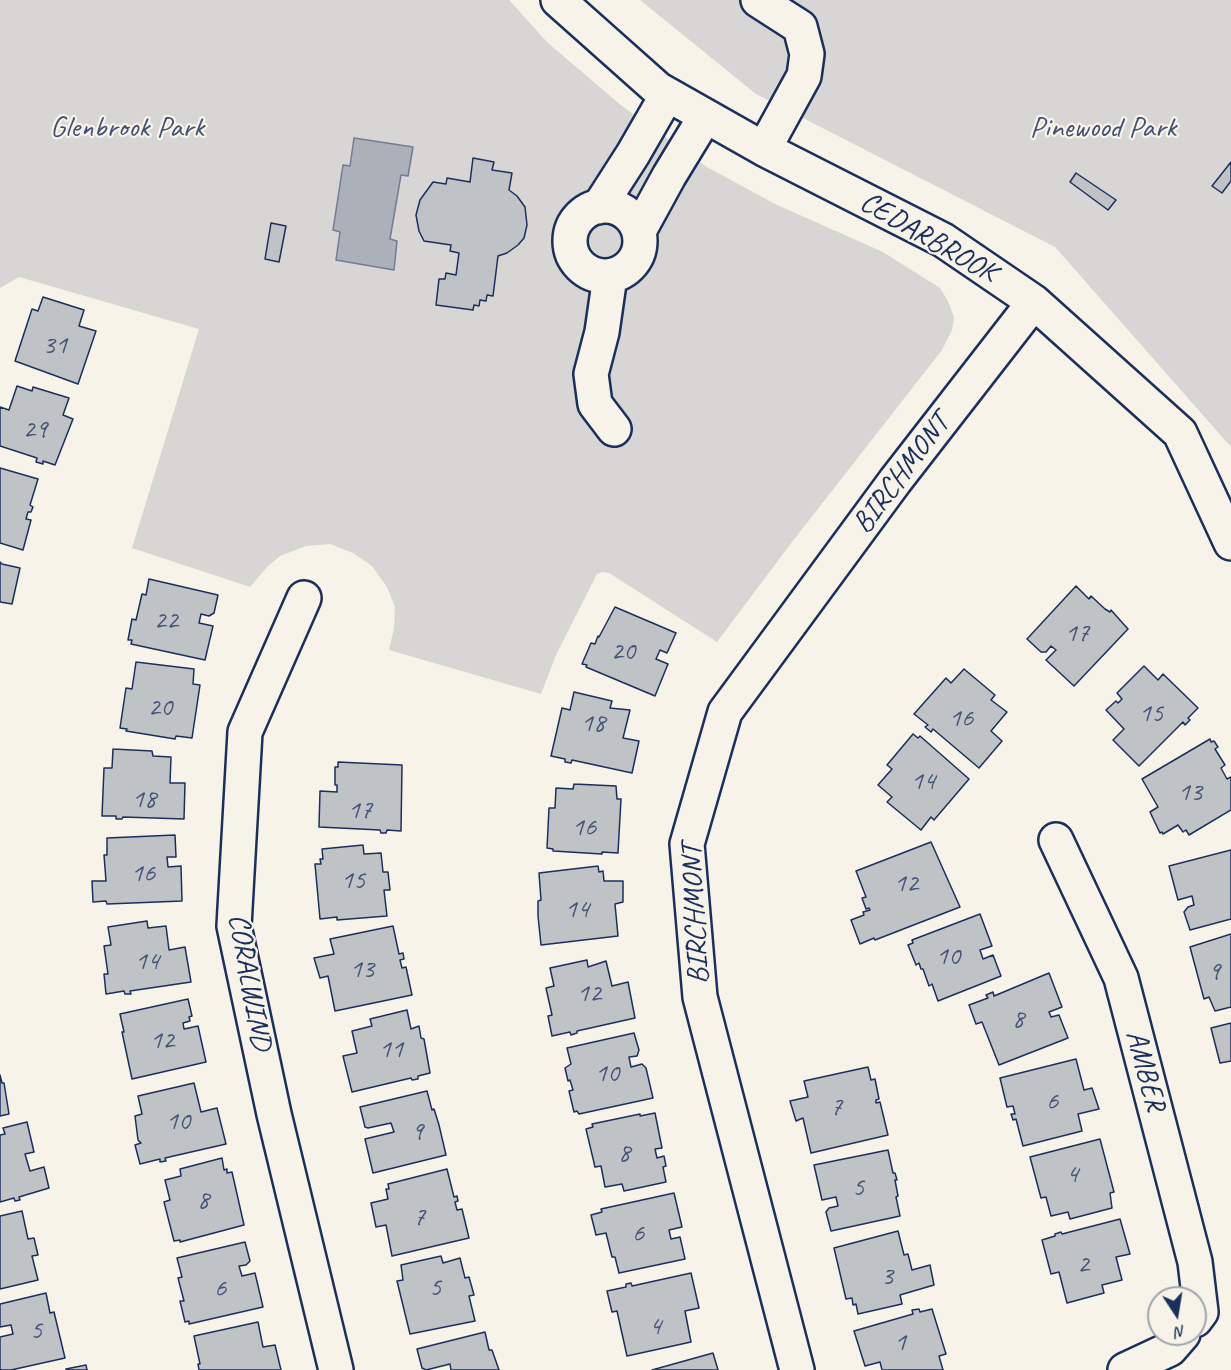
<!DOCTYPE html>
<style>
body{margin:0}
#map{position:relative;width:1231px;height:1370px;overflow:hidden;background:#f7f3e8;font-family:Caveat,sans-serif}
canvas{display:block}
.north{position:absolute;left:1147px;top:1286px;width:60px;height:60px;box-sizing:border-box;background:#f7f3e8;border:2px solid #9fa5b1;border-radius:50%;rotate:168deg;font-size:16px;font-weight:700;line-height:24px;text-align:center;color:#1b2f5e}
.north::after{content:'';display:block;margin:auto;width:21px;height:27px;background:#1b2f5e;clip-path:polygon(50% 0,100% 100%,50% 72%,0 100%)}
</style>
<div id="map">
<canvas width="1231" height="1370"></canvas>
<div class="north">N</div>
</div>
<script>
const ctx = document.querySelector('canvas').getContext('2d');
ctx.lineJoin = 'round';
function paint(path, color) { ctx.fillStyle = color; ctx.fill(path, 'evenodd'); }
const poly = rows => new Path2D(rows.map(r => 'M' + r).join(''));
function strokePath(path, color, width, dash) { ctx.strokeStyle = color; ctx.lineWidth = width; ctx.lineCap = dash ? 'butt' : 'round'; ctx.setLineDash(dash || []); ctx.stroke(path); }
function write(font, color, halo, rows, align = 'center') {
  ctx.font = font + ' Caveat,sans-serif'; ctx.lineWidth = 4.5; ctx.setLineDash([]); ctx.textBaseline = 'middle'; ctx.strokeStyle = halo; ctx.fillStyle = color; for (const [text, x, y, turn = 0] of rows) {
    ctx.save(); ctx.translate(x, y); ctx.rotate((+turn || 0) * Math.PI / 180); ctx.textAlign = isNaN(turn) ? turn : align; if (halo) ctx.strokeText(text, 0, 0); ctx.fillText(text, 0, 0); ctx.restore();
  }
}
paint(poly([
 [0,0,509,0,548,43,622,106,707,167,775,204,883,252,940,288,948,301,954,317,952,330,942,350,792,542,717,642,609,573,602,572,597,574,556,655,541,694,389,650,394,628,395,607,387,587,372,566,353,553,330,544,306,546,280,556,267,567,250,587,132,548,199,329,19,277,0,288],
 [640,0,1231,0,1231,447,1055,247,756,94]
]), '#d7d6d4');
const water = poly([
 [354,138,413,147,408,176,401,175,390,239,397,241,394,270,336,260,340,232,333,230,343,165,350,166,354,138]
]);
paint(water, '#acb0b9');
strokePath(water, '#727c95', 1.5);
const building = poly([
 [473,158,494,162,492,170,512,173,509,190,517,196,525,207,527,225,524,238,518,245,507,253,498,256,493,296,487,295,486,301,480,300,479,306,474,305,473,310,436,305,439,279,445,279,446,273,456,275,459,253,450,251,451,245,424,241,419,231,416,215,420,200,433,182,446,184,447,178,470,182,473,158],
 [1231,162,1231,181,1222,193,1212,186,1231,162],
 [1076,173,1116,200,1108,210,1070,182,1076,173],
 [271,223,286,226,279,262,265,259,271,223],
 [43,297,84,310,79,326,96,331,78,384,15,361,32,309,38,311,43,297],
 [17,386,32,391,33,387,69,398,63,415,73,419,55,465,43,461,43,464,36,462,37,458,0,446,0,407,9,410,17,386],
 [0,468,38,479,30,505,33,507,31,512,28,512,26,519,31,520,23,550,0,543,0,468],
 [0,562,2,564,20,568,12,604,0,602,0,562],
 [149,579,218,595,214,613,209,616,201,614,199,623,213,626,205,660,131,644,132,640,128,640,132,619,136,620,142,594,146,595,149,579],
 [1076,586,1089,599,1091,596,1105,609,1110,612,1111,610,1128,629,1074,686,1046,660,1056,650,1051,646,1046,652,1041,652,1027,639,1076,586],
 [615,607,676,633,667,653,660,650,656,659,668,664,655,696,586,667,587,665,582,664,591,643,595,644,598,636,599,637,615,607],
 [136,662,194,669,193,684,200,685,192,738,176,736,175,739,126,731,127,729,120,728,126,688,132,689,136,662],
 [1144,666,1158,680,1163,674,1198,708,1188,718,1190,720,1185,725,1183,722,1139,766,1113,740,1124,729,1106,710,1116,701,1118,703,1122,699,1117,693,1144,666],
 [964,669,995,695,991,700,1007,712,991,731,1002,741,979,768,933,729,931,732,925,727,928,725,914,714,946,678,951,683,964,669],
 [574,692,612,701,610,708,630,710,623,738,639,741,632,773,572,760,571,763,565,762,565,759,551,756,562,708,570,710,574,692],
 [913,734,918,738,920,736,969,779,934,820,931,817,921,830,887,802,892,797,878,785,892,769,887,765,913,734],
 [1210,739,1211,742,1214,741,1218,747,1215,749,1225,765,1221,768,1227,779,1231,777,1231,810,1189,835,1186,830,1183,832,1178,825,1163,834,1162,832,1160,833,1150,812,1158,807,1142,779,1210,739],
 [113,749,152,751,153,756,171,757,170,783,185,783,184,819,123,817,122,819,116,819,116,816,102,816,104,768,112,768,113,749],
 [338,762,402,765,401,831,387,830,386,833,381,833,380,830,319,827,320,791,337,792,337,785,335,785,335,767,338,767,338,762],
 [574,784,616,786,617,799,621,799,618,853,602,852,602,854,553,851,553,849,547,848,549,808,555,808,556,788,573,789,574,784],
 [175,835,176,857,167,857,168,867,181,866,182,901,107,904,106,901,93,902,92,881,106,881,104,855,107,855,107,838,175,835],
 [931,842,960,907,875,940,874,938,860,944,851,920,864,915,863,912,870,910,869,908,866,909,862,898,866,897,856,871,931,842],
 [363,845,364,854,381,853,383,872,388,872,390,890,384,890,387,916,337,920,337,917,320,919,315,864,321,864,320,859,323,859,322,849,363,845],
 [1231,850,1231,919,1190,930,1184,912,1188,907,1194,905,1192,896,1178,900,1169,866,1231,850],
 [598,866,599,872,603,871,604,881,623,881,623,902,615,904,618,936,541,945,538,916,538,901,541,900,539,873,598,866],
 [980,914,992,946,980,950,983,959,993,955,1001,976,938,1001,932,984,929,986,923,969,921,969,919,963,916,965,908,945,913,943,912,940,980,914],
 [147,921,148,928,166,926,169,950,185,947,191,982,130,991,131,994,125,994,124,991,106,994,104,974,108,974,104,946,111,945,108,927,147,921],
 [393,926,399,954,403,953,404,959,400,960,402,968,406,967,412,995,335,1011,328,976,320,978,314,958,334,954,330,939,393,926],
 [1231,934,1231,1007,1215,1011,1209,997,1204,999,1190,947,1231,934],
 [587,960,588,967,606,961,612,986,628,982,635,1018,577,1031,577,1033,571,1035,570,1032,552,1036,548,1016,552,1015,546,988,554,986,550,968,587,960],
 [1049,973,1062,1007,1049,1012,1051,1017,1059,1015,1068,1038,999,1065,982,1022,976,1024,969,1005,988,998,986,995,993,992,994,996,1049,973],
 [188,999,192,1016,189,1017,190,1021,183,1023,184,1029,198,1026,206,1062,132,1079,122,1032,124,1032,120,1014,188,999],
 [407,1010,411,1029,419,1026,421,1038,424,1039,430,1073,418,1076,418,1079,412,1080,411,1078,352,1092,343,1056,357,1053,352,1031,372,1026,370,1019,407,1010],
 [1231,1023,1231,1061,1220,1063,1211,1028,1231,1023],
 [634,1033,639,1050,637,1056,629,1057,631,1067,642,1064,646,1068,653,1098,579,1114,577,1111,574,1112,569,1091,573,1090,570,1080,568,1081,565,1068,571,1064,567,1048,634,1033],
 [1076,1059,1084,1090,1092,1088,1099,1109,1078,1114,1082,1131,1023,1146,1016,1119,1013,1120,1011,1114,1015,1114,1013,1106,1007,1107,1000,1078,1076,1059],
 [868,1067,871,1080,875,1079,879,1099,876,1100,876,1103,880,1102,888,1135,811,1153,803,1118,796,1121,790,1101,808,1097,804,1081,868,1067],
 [0,1075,2,1083,4,1083,9,1114,0,1116,0,1075],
 [194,1083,201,1112,217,1108,226,1144,165,1158,166,1161,160,1162,160,1159,140,1164,135,1145,141,1143,138,1140,135,1116,142,1114,138,1096,194,1083],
 [427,1091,432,1110,434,1109,439,1125,446,1155,373,1173,365,1139,394,1132,391,1123,368,1128,365,1127,360,1107,427,1091],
 [655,1113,662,1148,655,1149,657,1158,664,1156,666,1166,663,1167,666,1182,624,1191,622,1184,605,1187,601,1166,595,1167,586,1129,593,1127,592,1124,640,1114,640,1116,655,1113],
 [27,1122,34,1152,25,1154,30,1171,44,1167,49,1188,19,1197,20,1200,15,1201,14,1198,0,1202,0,1135,5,1134,3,1128,27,1122],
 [1100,1139,1114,1192,1110,1193,1112,1208,1070,1219,1068,1212,1051,1216,1046,1197,1041,1198,1030,1157,1100,1139],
 [888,1150,893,1173,895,1173,897,1180,895,1180,898,1196,896,1197,900,1216,831,1231,826,1212,829,1208,838,1206,836,1197,822,1200,814,1165,888,1150],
 [222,1158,224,1170,227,1169,227,1173,232,1172,244,1225,180,1242,180,1240,174,1241,164,1202,170,1200,165,1180,181,1176,180,1169,222,1158],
 [447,1169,454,1197,457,1196,458,1201,455,1202,457,1210,462,1209,469,1238,392,1256,386,1225,376,1227,371,1203,388,1199,386,1189,389,1189,388,1184,447,1169],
 [674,1193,682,1227,669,1230,671,1239,680,1237,685,1259,619,1273,615,1257,612,1257,606,1233,596,1235,591,1215,602,1212,601,1209,674,1193],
 [22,1211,28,1239,34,1238,38,1255,32,1256,38,1280,0,1289,0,1216,22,1211],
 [1120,1219,1130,1254,1116,1257,1122,1280,1102,1285,1104,1293,1067,1303,1059,1272,1051,1274,1042,1240,1055,1236,1055,1234,1061,1232,1062,1234,1120,1219],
 [898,1231,904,1255,908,1254,912,1270,930,1265,934,1285,900,1295,902,1304,858,1314,856,1304,853,1305,852,1298,846,1299,834,1248,898,1231],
 [245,1242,250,1261,246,1265,239,1266,242,1276,255,1273,263,1307,189,1324,189,1321,185,1322,180,1301,184,1301,178,1278,182,1277,177,1258,245,1242],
 [441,1256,443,1263,460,1258,465,1278,469,1277,474,1295,469,1296,475,1321,410,1334,397,1281,403,1280,401,1265,441,1256],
 [691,1273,699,1308,685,1311,691,1342,627,1356,617,1311,612,1312,607,1291,626,1287,626,1284,631,1283,632,1286,691,1273],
 [46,1293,50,1313,54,1312,65,1358,11,1370,0,1370,0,1337,13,1334,11,1325,0,1327,0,1304,46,1293],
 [919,1309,920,1312,932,1309,946,1354,939,1356,943,1370,882,1370,880,1362,865,1366,854,1331,913,1314,912,1310,919,1309],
 [258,1322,263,1347,275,1345,281,1370,199,1370,198,1364,200,1364,194,1336,258,1322],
 [485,1332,489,1350,492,1350,499,1370,451,1370,450,1364,426,1370,422,1368,417,1349,485,1332],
 [713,1353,718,1370,652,1370,713,1353],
 [86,1365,87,1370,66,1370,66,1369,86,1365]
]);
paint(building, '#c0c3c5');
strokePath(building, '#1b2f5e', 1.5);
const minor = poly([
 [558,0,658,89,764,149,943,240,1034,302,1180,433,1231,543],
 [758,0,800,27,807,54,804,76,764,149],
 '570 241a35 35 0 1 1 70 0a35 35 0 1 1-70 0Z',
 [599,207,633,154,667,95],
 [639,231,669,176,705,117],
 [610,276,602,332,591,374,595,404,614,429],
 [304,598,245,732,234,926,274,1114,336,1370],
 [1056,840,1121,978,1195,1262,1201,1312,1195,1320],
 [797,1370,700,997,687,844,725,712,895,481,1034,302],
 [1125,1370,1170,1349,1183,1334]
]);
strokePath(minor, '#1b2f5e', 38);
strokePath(minor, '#f7f3e8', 33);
write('27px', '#445478', null, [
 ["31",55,346],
 ["29",35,430],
 ["22",166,621],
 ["17",1077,634],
 ["20",623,652],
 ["20",160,708],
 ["15",1151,714],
 ["16",961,719],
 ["18",593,724],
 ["14",923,782],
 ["13",1190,793],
 ["18",144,800],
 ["17",360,811],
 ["16",584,828],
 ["16",143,874],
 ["15",353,881],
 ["12",906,884],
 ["14",577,910],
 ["10",948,957],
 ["14",147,962],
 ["13",362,970],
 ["9",1214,972],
 ["12",589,994],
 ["8",1018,1020],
 ["12",162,1041],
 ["11",391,1050],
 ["10",607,1074],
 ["6",1052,1102],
 ["7",836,1108],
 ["10",178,1122],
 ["9",417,1132],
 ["8",624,1154],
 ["4",1072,1175],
 ["5",858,1188],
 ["8",203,1201],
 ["7",419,1218],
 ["6",638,1234],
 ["2",1083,1265],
 ["3",887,1277],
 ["5",435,1288],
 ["6",220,1289],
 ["4",655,1327],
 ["5",36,1331],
 ["1",900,1343]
]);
write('30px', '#415076', '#f7f3e8', [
 ["Glenbrook Park",127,128],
 ["Pinewood Park",1103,128]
]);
write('30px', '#1b2f5e', '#f7f3e8', [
 ["CEDARBROOK",928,238,30],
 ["BIRCHMONT",902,474,-53],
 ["BIRCHMONT",696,914,-93],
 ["CORALWIND",249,982,80],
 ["AMBER",1145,1071,75]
]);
</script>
